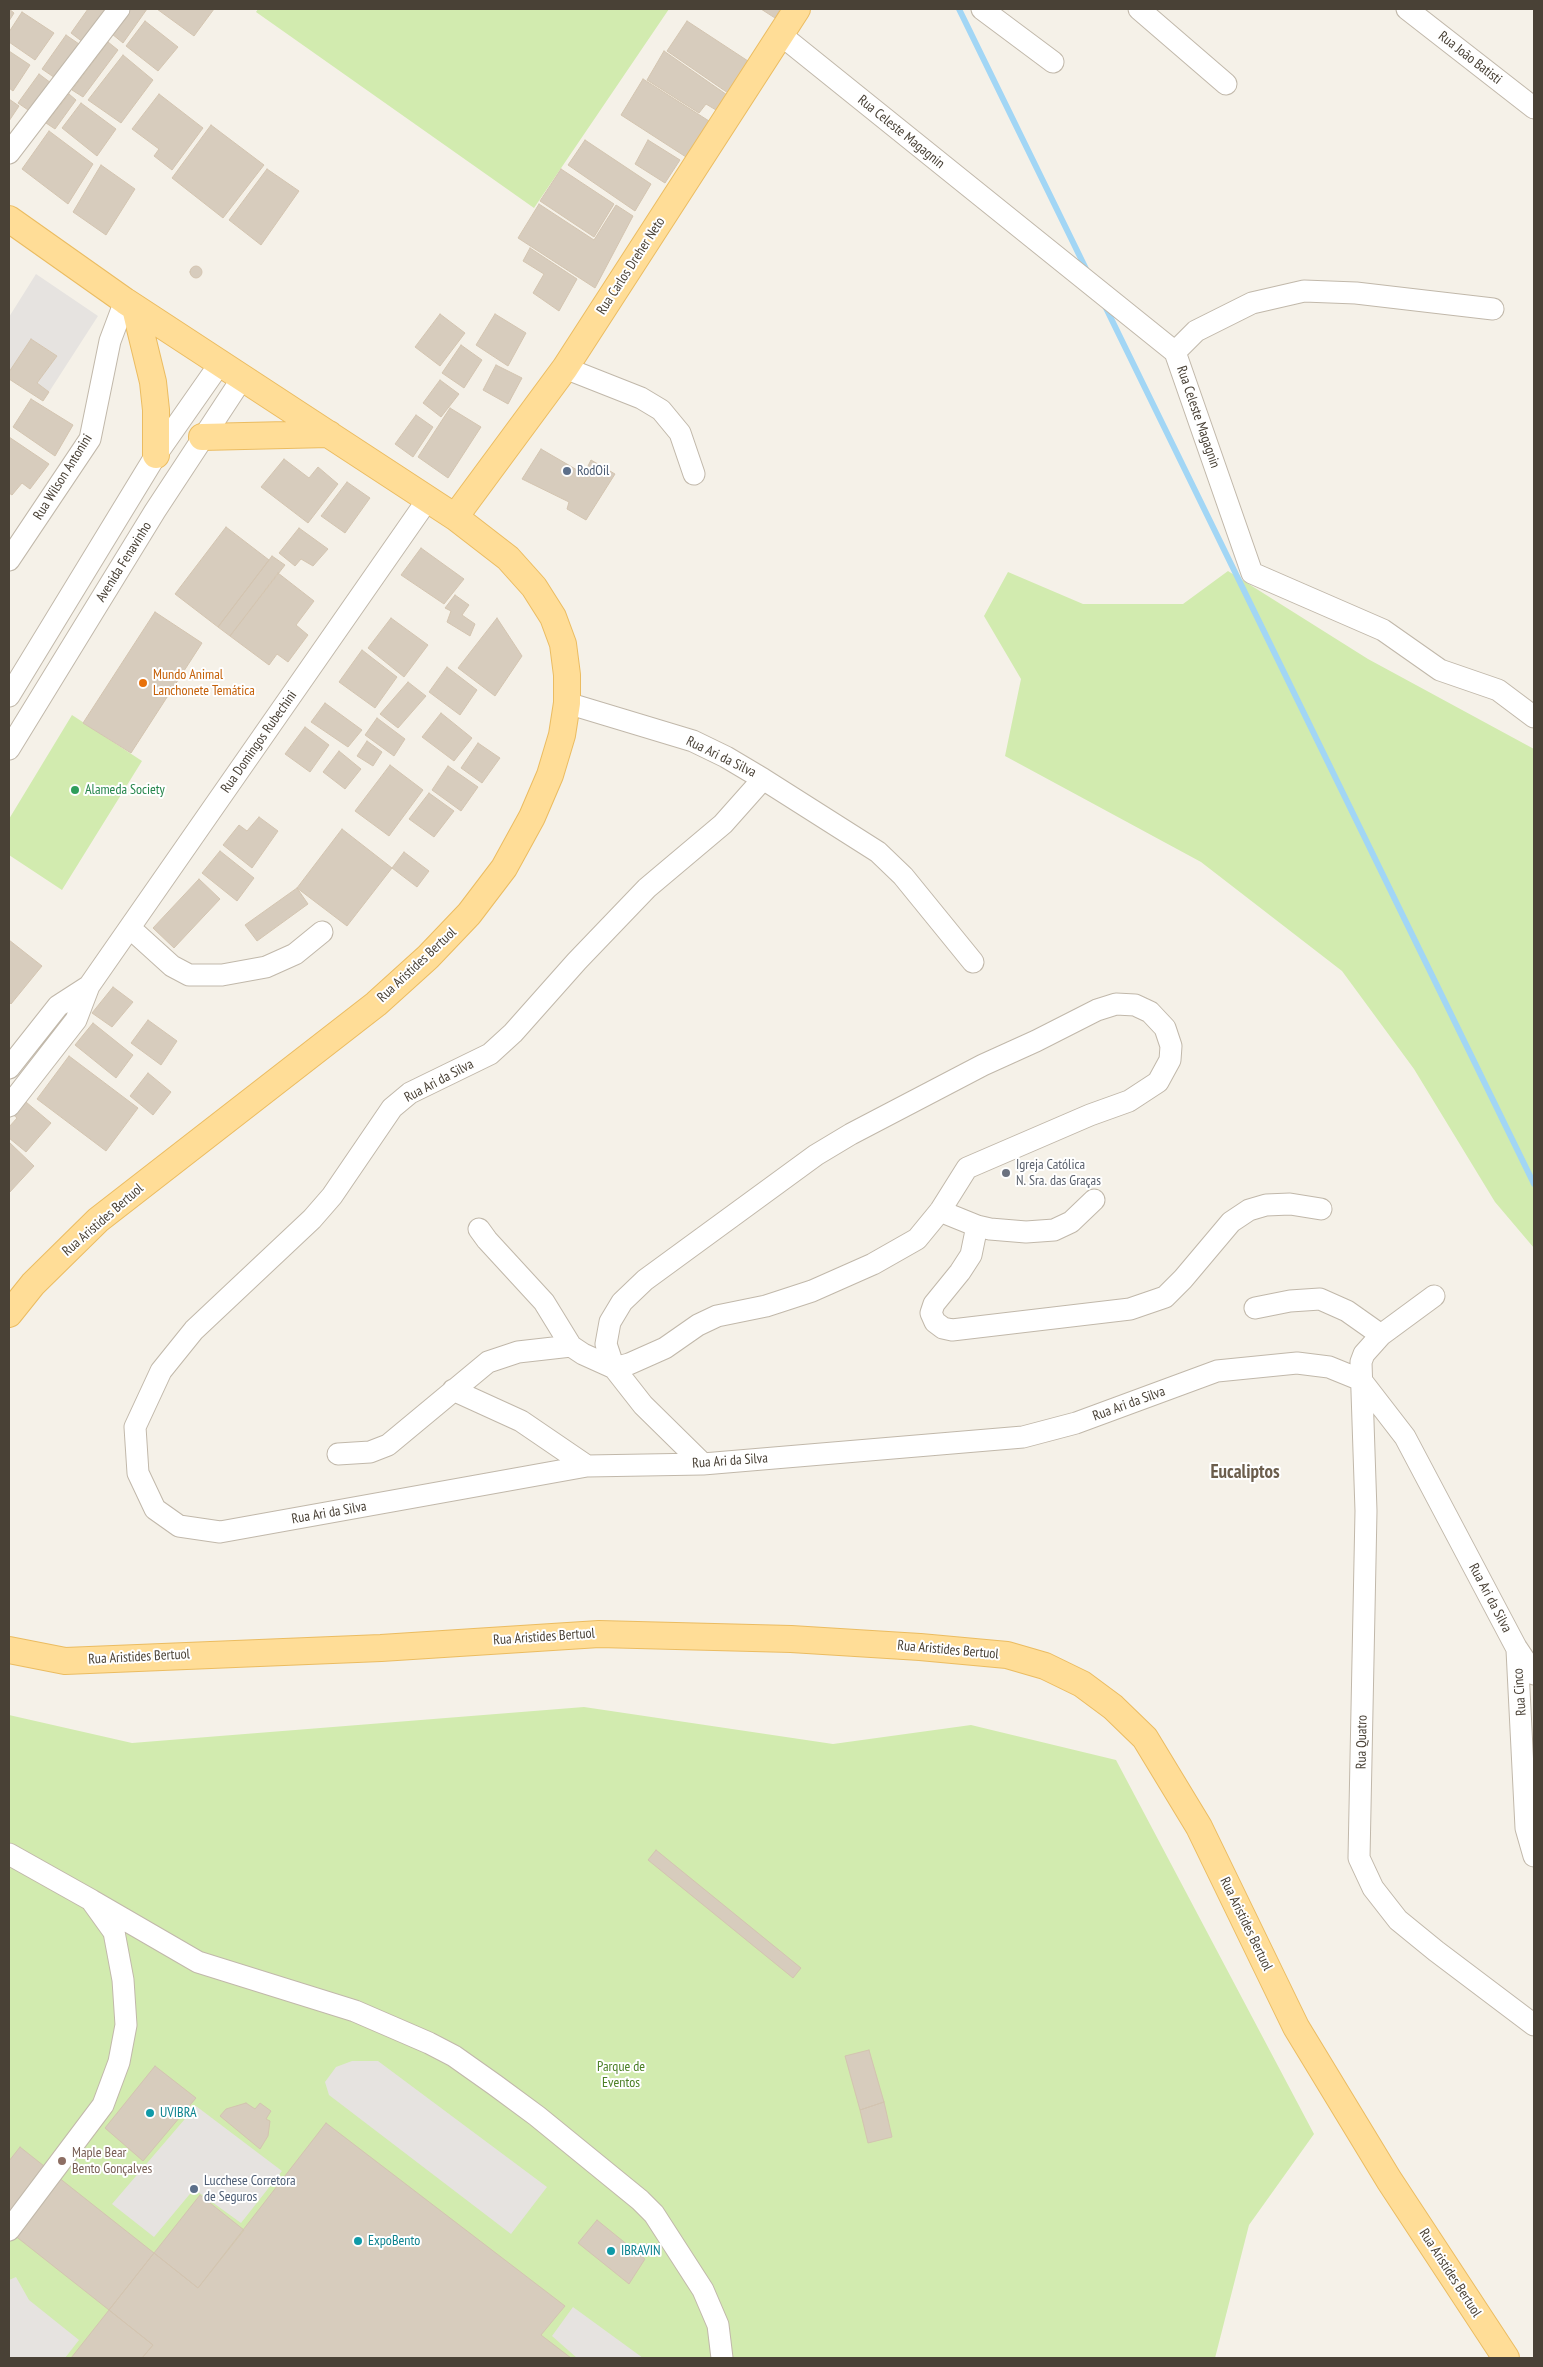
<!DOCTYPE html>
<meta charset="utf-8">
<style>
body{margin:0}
#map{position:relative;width:1543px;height:2367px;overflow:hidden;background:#f5f1e8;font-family:"PT Sans Narrow",sans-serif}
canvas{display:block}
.frame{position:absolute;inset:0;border:10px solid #494136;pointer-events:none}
</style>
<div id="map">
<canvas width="1543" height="2367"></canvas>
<div class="frame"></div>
</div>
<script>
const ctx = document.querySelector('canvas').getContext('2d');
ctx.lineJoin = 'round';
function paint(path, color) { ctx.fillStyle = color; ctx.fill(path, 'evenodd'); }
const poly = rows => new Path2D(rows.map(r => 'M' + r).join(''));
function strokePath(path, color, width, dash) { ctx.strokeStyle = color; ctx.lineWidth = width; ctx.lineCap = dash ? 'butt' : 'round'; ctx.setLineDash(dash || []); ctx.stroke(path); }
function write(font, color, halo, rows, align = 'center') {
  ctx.font = font + ' "PT Sans Narrow",sans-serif'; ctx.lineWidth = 4; ctx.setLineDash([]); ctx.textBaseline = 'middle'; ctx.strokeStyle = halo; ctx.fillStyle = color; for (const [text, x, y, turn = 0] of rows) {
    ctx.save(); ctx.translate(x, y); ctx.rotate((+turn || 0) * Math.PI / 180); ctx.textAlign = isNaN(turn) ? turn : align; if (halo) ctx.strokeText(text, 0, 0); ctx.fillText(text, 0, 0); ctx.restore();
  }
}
paint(poly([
 [258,9,669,9,534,208,256,12],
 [1228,571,1368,659,1534,749,1534,1248,1495,1202,1414,1069,1342,971,1201,862,1005,756,1021,679,984,616,1008,572,1083,604,1183,604],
 [72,715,142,761,62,890,9,855,9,819],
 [584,1707,833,1744,971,1725,1116,1760,1314,2134,1249,2225,1215,2358,9,2358,9,1715,132,1743]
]), '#d2ebaf');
paint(poly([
 [36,274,98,316,49,392,37,383,57,356,31,339,9,372,9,317],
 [352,2061,378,2061,547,2187,511,2234,329,2095,325,2082,336,2067],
 [196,2106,282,2171,241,2223,194,2189,154,2237,112,2204],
 [16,2277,29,2300,79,2340,65,2358,9,2358,9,2280],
 [573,2307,643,2358,577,2358,552,2336]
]), '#e6e3e0');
strokePath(poly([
 [959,9,1088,273],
 [1104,304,1534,1184]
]), '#a2d6f5', 6);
const building = poly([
 [9,9,14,13,9,21,9,9],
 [88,9,108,9,84,43,71,33,88,9],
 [130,9,147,9,123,43,112,34,130,9],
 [157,9,214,9,194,36,157,9],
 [761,9,780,9,775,18,761,9],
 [22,12,54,33,35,60,9,42,9,32,22,12],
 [145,21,178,47,158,71,126,46,145,21],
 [687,21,748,61,728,93,667,51,687,21],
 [66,35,79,44,55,78,42,69,66,35],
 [108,42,118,50,83,97,72,90,108,42],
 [9,51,30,65,13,91,9,88,9,51],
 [664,51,730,97,721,113,706,104,699,113,647,80,664,51],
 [123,55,153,80,121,123,88,100,123,55],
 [39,74,51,83,31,112,18,103,39,74],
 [643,79,709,121,686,157,621,115,643,79],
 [69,94,76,100,55,129,46,123,69,94],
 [159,94,203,128,172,170,154,156,159,149,132,129,159,94],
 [9,99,19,106,9,121,9,99],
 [81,103,116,129,97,156,62,128,81,103],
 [211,125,264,165,223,218,172,178,211,125],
 [49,131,93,164,68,204,22,169,49,131],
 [585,140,651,184,635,211,568,165,585,140],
 [648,140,680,160,665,183,635,164,648,140],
 [101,165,135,189,106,235,73,212,101,165],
 [267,169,299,191,261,245,229,220,267,169],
 [561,169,614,204,594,237,540,201,561,169],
 [539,204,594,240,616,205,633,216,595,288,518,238,539,204],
 [530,248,577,279,559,311,533,293,544,274,523,261,530,248],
 '190 272a6 6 0 1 1 12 0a6 6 0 1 1-12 0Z',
 [440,314,465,333,440,366,415,347,440,314],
 [495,314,526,333,508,366,476,345,495,314],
 [31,339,57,356,37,383,49,392,43,401,9,379,9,372,31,339],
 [461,345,482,360,464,388,442,373,461,345],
 [496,365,522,378,508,404,483,390,496,365],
 [440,380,459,394,441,417,423,403,440,380],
 [31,399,73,425,55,456,13,427,31,399],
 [450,408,481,427,448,478,418,457,450,408],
 [416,415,433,427,413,457,395,444,416,415],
 [9,437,49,464,30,489,22,483,12,495,9,493,9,437],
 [541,449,584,474,591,460,615,474,586,520,567,509,569,502,522,479,541,449],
 [284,459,309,478,318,467,338,484,308,523,261,487,284,459],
 [347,482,370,498,345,533,321,516,347,482],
 [226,527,269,560,218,627,175,594,226,527],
 [299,528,328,549,313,566,301,559,295,566,279,553,299,528],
 [421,548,464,579,444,604,401,575,421,548],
 [272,556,285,565,230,636,218,627,272,556],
 [278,573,314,601,296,625,308,635,288,662,277,654,269,665,230,636,278,573],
 [455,595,469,605,462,615,475,624,470,636,447,622,451,611,445,608,455,595],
 [155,612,202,643,131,753,83,723,155,612],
 [391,618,428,645,404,677,368,648,391,618],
 [497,618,522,656,495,696,458,668,497,618],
 [362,650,397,677,375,708,339,682,362,650],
 [447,667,477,690,460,715,429,692,447,667],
 [408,682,426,696,398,728,380,714,408,682],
 [325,703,362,730,348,747,311,722,325,703],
 [441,713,472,738,454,761,422,737,441,713],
 [377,718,405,739,394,756,365,735,377,718],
 [305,727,329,745,310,772,285,754,305,727],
 [367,741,382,752,373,766,357,756,367,741],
 [478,743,500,758,482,783,461,768,478,743],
 [339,751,361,769,345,789,323,772,339,751],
 [390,765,423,790,389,836,355,811,390,765],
 [448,766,478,787,461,811,432,790,448,766],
 [429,793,454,811,434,837,409,819,429,793],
 [259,817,278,831,252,868,223,845,239,825,247,831,259,817],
 [342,829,392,868,347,926,297,888,342,829],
 [220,851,254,878,237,901,202,873,220,851],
 [404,852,429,871,417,887,392,868,404,852],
 [199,879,220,899,174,948,153,928,199,879],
 [297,888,308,904,257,941,245,925,297,888],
 [9,940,42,966,11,1004,9,1002,9,940],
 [113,987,133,1002,112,1027,92,1013,113,987],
 [148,1020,177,1041,161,1065,131,1043,148,1020],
 [93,1023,133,1055,116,1078,75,1045,93,1023],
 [69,1056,138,1108,106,1151,37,1099,69,1056],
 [148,1073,171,1092,153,1115,130,1096,148,1073],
 [20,1097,51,1123,26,1152,9,1138,9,1127,17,1118,9,1111,20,1097],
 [9,1142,34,1166,9,1193,9,1142],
 [656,1850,801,1968,793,1978,648,1860,656,1850],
 [869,2050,884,2102,860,2110,845,2056,869,2050],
 [155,2066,196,2098,143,2161,105,2128,155,2066],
 [884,2102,892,2137,868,2143,860,2110,884,2102],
 [246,2103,255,2109,260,2103,271,2111,266,2119,270,2121,268,2136,260,2149,220,2116,226,2109,246,2103],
 [326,2123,565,2306,541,2335,571,2358,142,2358,153,2345,109,2310,154,2253,198,2288,326,2123],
 [20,2147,154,2253,109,2310,9,2231,9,2161,20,2147],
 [200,2195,244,2230,198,2288,154,2253,200,2195],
 [597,2220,645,2259,629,2284,578,2243,597,2220],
 [109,2310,153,2345,142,2358,71,2358,109,2310]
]);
paint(building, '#d7ccbd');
strokePath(building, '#d3c4b0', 1);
const minor = poly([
 [982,9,1053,62],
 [1139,9,1226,84],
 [1407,9,1534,108],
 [781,35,1175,352,1252,573,1383,630,1440,670,1498,690,1534,717],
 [9,153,119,9],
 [1175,352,1196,331,1252,303,1304,291,1356,293,1493,309],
 [565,368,641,398,661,410,680,433,694,474],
 [9,560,90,439,110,341,125,301],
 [9,696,156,455,221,362],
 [567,703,693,741,726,757,763,779,723,824,647,888,577,961,513,1033,490,1054,410,1093,392,1108,332,1196,312,1219,194,1330,161,1371,135,1427,138,1473,155,1509,179,1526,220,1532,587,1466,703,1464,1023,1437,1076,1423,1217,1371,1297,1363,1329,1367,1361,1380,1405,1437,1516,1647,1534,1674],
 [9,749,155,511,243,377],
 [763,779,878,852,903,876,973,962],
 [130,928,172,966,189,975,222,975,266,967,295,954,322,932],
 [9,1068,58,1006,89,986],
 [9,1106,76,1020,89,986,428,499],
 [940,1211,977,1226,990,1229,1026,1232,1054,1230,1071,1222,1094,1200],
 [977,1226,971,1255,960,1272,934,1304,931,1313,935,1322,943,1328,952,1330,1130,1309,1165,1297,1183,1279,1231,1222,1249,1210,1266,1205,1290,1204,1321,1209],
 [479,1229,487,1240,544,1302,571,1346,583,1354,614,1368,629,1364,665,1348,698,1325,717,1316,766,1306,812,1291,873,1264,917,1239,940,1211,967,1168,1090,1115,1129,1101,1158,1082,1170,1060,1171,1046,1165,1028,1150,1012,1135,1005,1116,1004,1097,1010,1036,1041,983,1065,851,1134,816,1155,645,1280,622,1302,610,1322,606,1344,614,1368,643,1405,703,1464],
 [1434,1296,1381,1335,1364,1354,1361,1362,1366,1511,1359,1858,1373,1888,1398,1920,1436,1951,1534,2025],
 [1255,1308,1290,1301,1320,1299,1347,1311,1381,1335],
 [453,1390,521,1421,587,1466],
 [338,1454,370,1452,388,1445,488,1362,518,1352,571,1346],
 [1517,1650,1526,1828,1534,1856],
 [9,1854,91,1900,114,1932,123,1980,126,2025,119,2062,103,2105,9,2230],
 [91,1900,198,1962,355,2011,429,2043,454,2056,495,2085,537,2116,640,2200,654,2214,703,2290,718,2325,722,2358]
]);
const major = poly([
 [9,219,125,301,455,517,508,558,534,587,553,617,563,644,567,675,567,703,562,735,550,775,532,817,504,868,469,914,428,957,376,1004,98,1220,33,1284,9,1314],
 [135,308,153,382,156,410,156,455],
 [202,437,329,434],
 [455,517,565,368,797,9],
 [9,1650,65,1661,381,1648,599,1634,791,1639,920,1647,1007,1655,1045,1666,1082,1684,1113,1707,1145,1738,1199,1827,1296,2027,1389,2180,1506,2358]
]);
strokePath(minor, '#c1b8aa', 23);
strokePath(major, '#ebbc61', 28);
strokePath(minor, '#fff', 21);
strokePath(major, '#ffdd97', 26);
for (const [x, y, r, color] of [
 [567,471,5,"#5c6f8a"],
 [143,683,5,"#e8710a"],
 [75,790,5,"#2e9e5b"],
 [1006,1173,5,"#6b7280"],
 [150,2113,5,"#0f9aa8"],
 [62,2161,5,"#8d6e63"],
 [194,2189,5,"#5c6f8a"],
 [358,2241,5,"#0f9aa8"],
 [611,2251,5,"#0f9aa8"]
]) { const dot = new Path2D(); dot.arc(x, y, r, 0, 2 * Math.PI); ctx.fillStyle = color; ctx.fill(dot); strokePath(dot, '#fff', 2); }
write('14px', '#494136', '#fff', [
 ["Rua João Batisti",1470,58,38],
 ["Rua Celeste Magagnin",901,132,39],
 ["Rua Carlos Dreher Neto",631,266,-57],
 ["Rua Celeste Magagnin",1198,417,71],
 ["Rua Wilson Antonini",63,477,-58],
 ["Avenida Fenavinho",124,562,-58],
 ["Rua Domingos Rubechini",259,742,-55],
 ["Rua Ari da Silva",721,757,26],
 ["Rua Aristides Bertuol",417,965,-43],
 ["Rua Ari da Silva",439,1081,-28],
 ["Rua Aristides Bertuol",103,1220,-41],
 ["Rua Ari da Silva",1129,1404,-20],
 ["Rua Ari da Silva",730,1461,-4],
 ["Rua Ari da Silva",329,1513,-10],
 ["Rua Ari da Silva",1490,1598,62],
 ["Rua Aristides Bertuol",544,1637,-4],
 ["Rua Aristides Bertuol",948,1650,5],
 ["Rua Aristides Bertuol",139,1657,-3],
 ["Rua Cinco",1520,1692,-94],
 ["Rua Quatro",1362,1742,-89],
 ["Rua Aristides Bertuol",1246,1924,64],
 ["Rua Aristides Bertuol",1450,2273,57]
]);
write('14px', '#4e5e75', '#fff', [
 ["RodOil",577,471],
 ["Lucchese Corretora",204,2181],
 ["de Seguros",204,2197]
], 'left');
write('14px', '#c56008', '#fff', [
 ["Mundo Animal",153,675],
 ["Lanchonete Temática",153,691]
], 'left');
write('14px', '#27864d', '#fff', [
 ["Alameda Society",85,790]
], 'left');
write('14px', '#5b616d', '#fff', [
 ["Igreja Católica",1016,1165],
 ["N. Sra. das Graças",1016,1181]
], 'left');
write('14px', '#4b7f25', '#fff', [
 ["Parque de",621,2067],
 ["Eventos",621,2083]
]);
write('14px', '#0d838f', '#fff', [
 ["UVIBRA",160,2113],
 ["ExpoBento",368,2241],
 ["IBRAVIN",621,2251]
], 'left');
write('14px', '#785e54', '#fff', [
 ["Maple Bear",72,2153],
 ["Bento Gonçalves",72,2169]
], 'left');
write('bold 19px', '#6c5e4d', '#fff', [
 ["Eucaliptos",1245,1473]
]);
</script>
